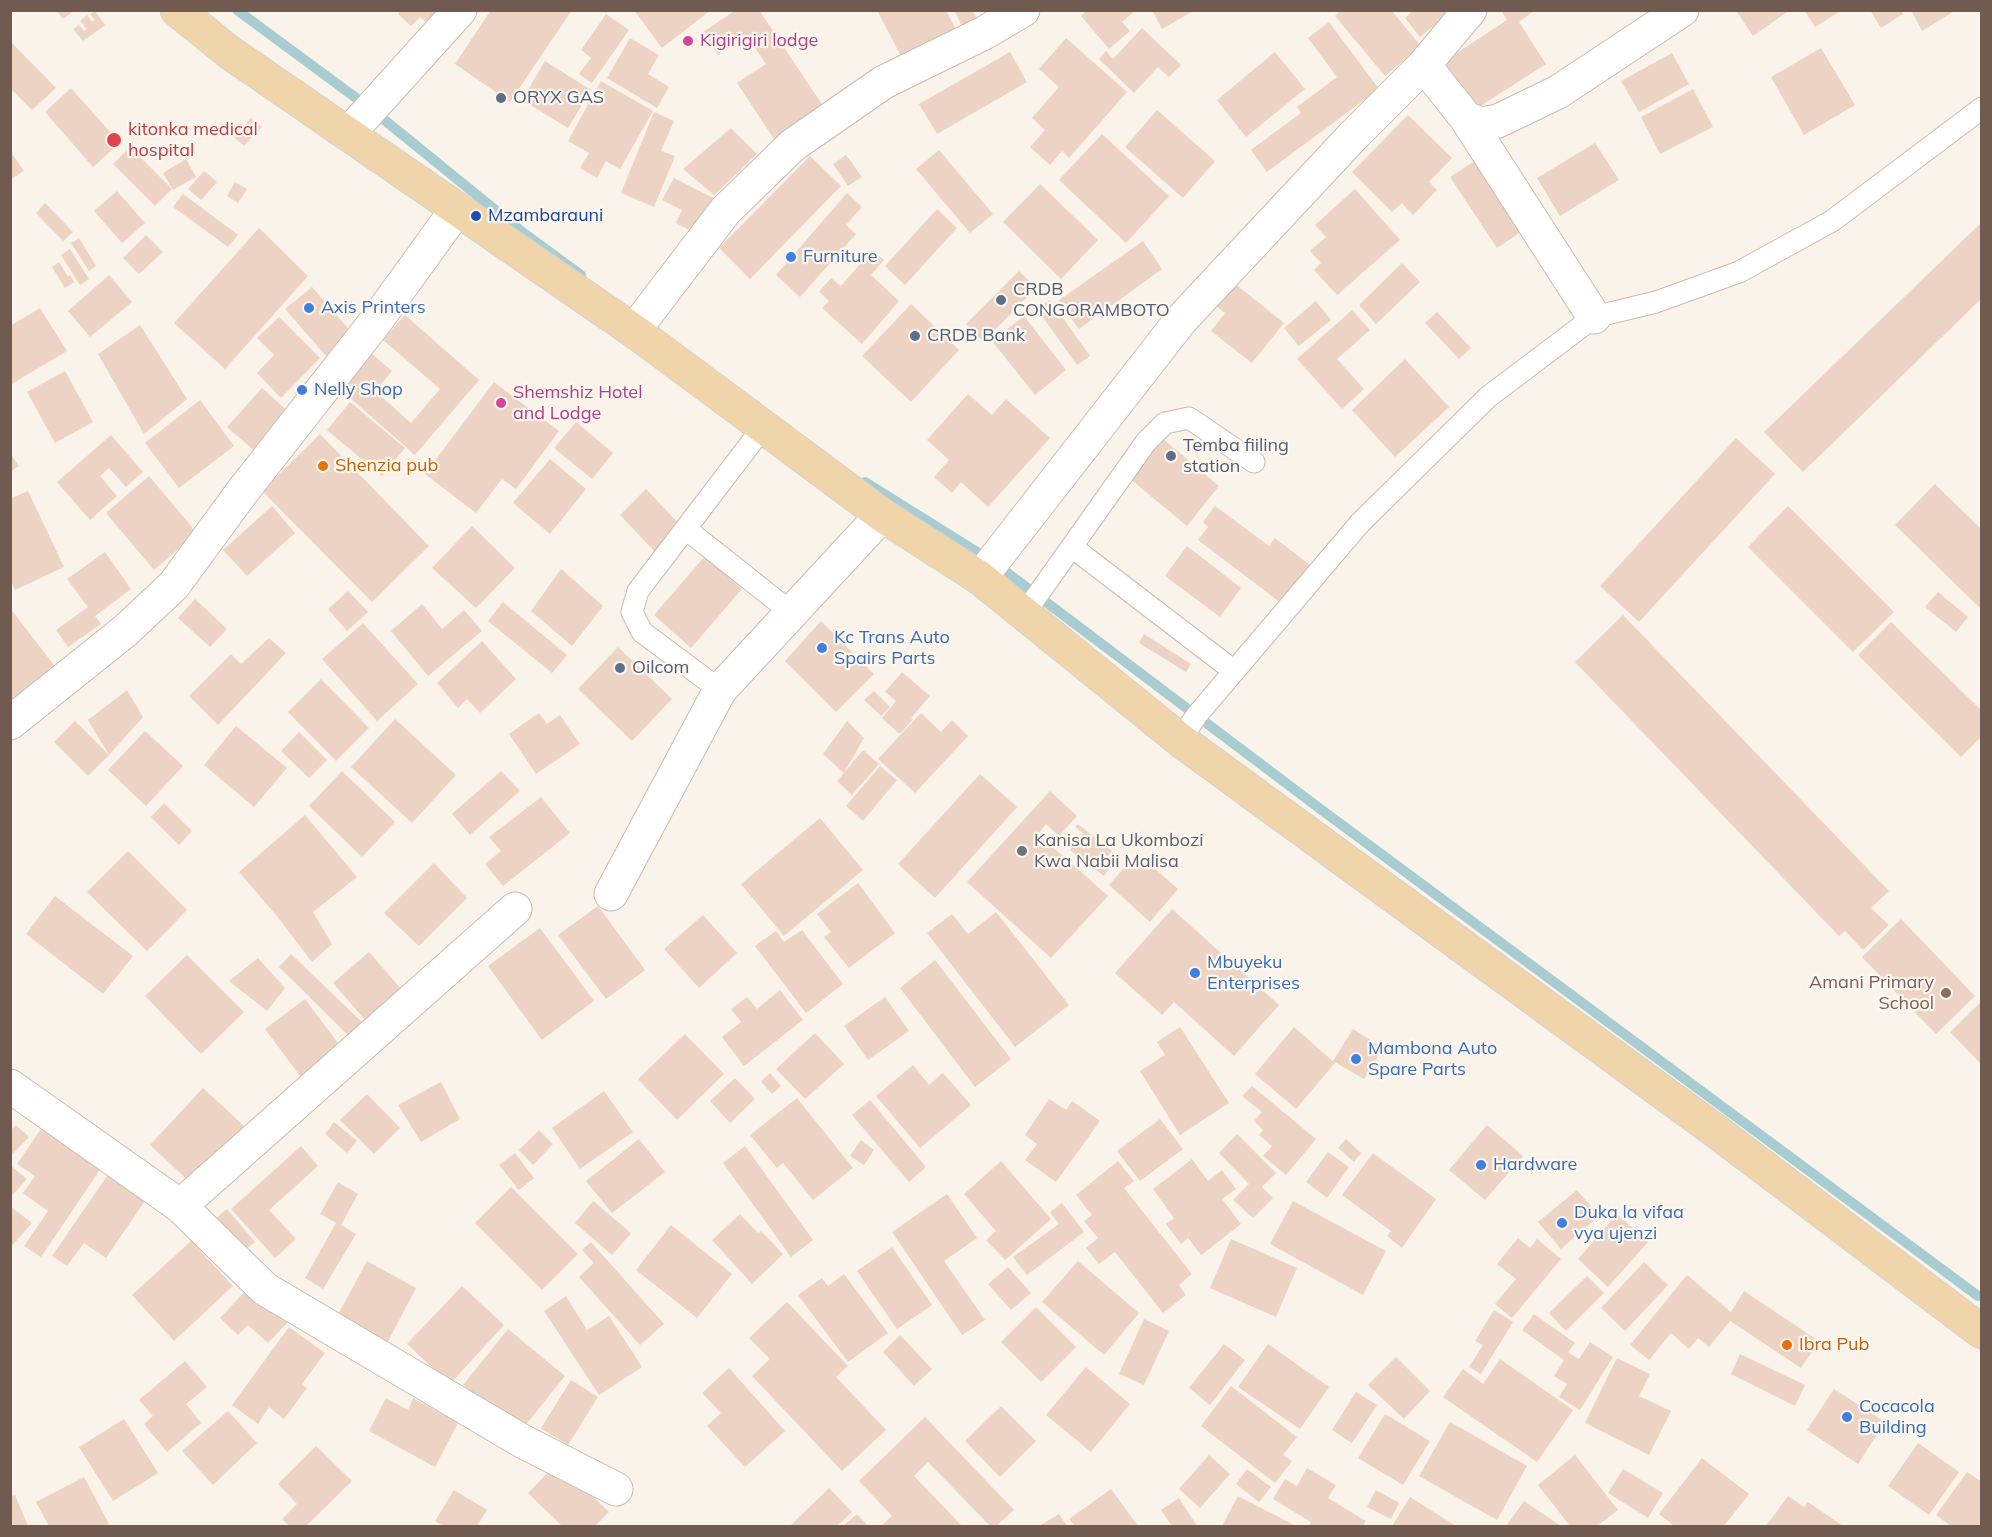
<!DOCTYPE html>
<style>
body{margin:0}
#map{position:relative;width:1992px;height:1537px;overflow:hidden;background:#faf3e9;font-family:Mulish,sans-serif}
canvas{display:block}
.frame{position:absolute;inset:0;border:12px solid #715b50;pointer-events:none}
</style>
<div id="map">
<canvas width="1992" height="1537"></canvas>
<div class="frame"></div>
</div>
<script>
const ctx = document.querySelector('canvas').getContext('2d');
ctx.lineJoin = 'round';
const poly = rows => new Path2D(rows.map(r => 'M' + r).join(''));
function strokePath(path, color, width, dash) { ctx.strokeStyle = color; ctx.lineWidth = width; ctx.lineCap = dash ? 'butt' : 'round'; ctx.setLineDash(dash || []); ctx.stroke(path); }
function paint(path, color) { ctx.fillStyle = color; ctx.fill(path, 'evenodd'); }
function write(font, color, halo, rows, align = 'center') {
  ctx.font = font + ' Mulish,sans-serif'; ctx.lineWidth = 4.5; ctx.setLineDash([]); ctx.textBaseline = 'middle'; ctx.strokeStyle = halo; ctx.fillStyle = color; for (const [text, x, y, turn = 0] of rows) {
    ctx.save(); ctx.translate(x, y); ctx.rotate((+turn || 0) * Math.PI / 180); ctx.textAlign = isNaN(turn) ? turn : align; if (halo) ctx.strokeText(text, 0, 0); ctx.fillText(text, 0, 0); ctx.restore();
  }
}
strokePath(poly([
 [237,10,371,109,521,231,581,275],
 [865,482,993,562,1319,808,1978,1296]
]), '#a7cdd2', 10);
paint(poly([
 [56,10,75,10,63,19],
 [401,10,457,10,438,33,420,17,411,26,398,14],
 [491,10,572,10,510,102,455,64],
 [634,10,711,10,662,48],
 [736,10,759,10,825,109,776,142,737,83,766,64,747,36,718,55,703,32],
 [877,10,946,10,957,32,903,60],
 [954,10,972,10,978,21,963,28],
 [1087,10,1136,10,1122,22,1130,31,1109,49,1081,16],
 [1152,10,1195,10,1162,29],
 [1341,10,1391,10,1421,46,1385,76,1335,16],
 [1414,10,1443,10,1447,15,1420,37,1405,18],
 [1501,10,1535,10,1519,22,1546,64,1471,112,1440,64,1507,20],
 [1740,10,1790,10,1753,36,1737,12],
 [1804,10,1842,10,1815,27],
 [1870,10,1901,10,1903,14,1881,28],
 [1911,10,1956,10,1922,31],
 [95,11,105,25,83,41,73,29,79,25,84,31,87,29,80,21,87,15,92,22,95,20,90,14],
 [606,14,629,30,592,83,579,74,591,58,581,50],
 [1329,22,1379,89,1267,172,1251,150,1301,113,1297,107,1337,77,1308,38],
 [1142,28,1181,65,1169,77,1158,67,1134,93,1099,59,1106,51,1113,59],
 [630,38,659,55,648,74,669,87,657,108,607,78],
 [1066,38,1127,92,1069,158,1062,151,1050,165,1030,147,1045,130,1032,118,1059,87,1039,69],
 [10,41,56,88,32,110,10,88],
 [1821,48,1855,105,1804,135,1771,77],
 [1010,52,1027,82,937,134,919,104],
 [1275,52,1305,89,1246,137,1217,100],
 [1672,53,1689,84,1639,112,1621,81],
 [545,61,591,90,568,128,522,100],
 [601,81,653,111,620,169,606,161,597,178,580,168,589,153,568,141],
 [71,88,120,143,93,167,45,112],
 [1693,89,1713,127,1660,154,1641,117],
 [1157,110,1215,161,1183,198,1125,147],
 [654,112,674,121,661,151,675,156,654,207,621,193],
 [1408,115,1452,158,1429,182,1437,190,1413,215,1402,203,1392,212,1352,172],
 [251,118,262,127,244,146,234,137],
 [731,128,757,154,714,195,683,169],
 [1102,134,1169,196,1126,243,1059,180],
 [1595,143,1619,180,1560,216,1537,178],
 [130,147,172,189,155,206,113,164],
 [939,150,993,214,970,233,916,169],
 [10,151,24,171,10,180],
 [846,155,862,177,848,186,833,164],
 [810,156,841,186,750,279,719,248],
 [186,159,196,177,173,190,163,173],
 [1478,159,1525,229,1497,248,1450,177],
 [204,171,217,182,201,200,188,189],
 [674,178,719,201,701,236,676,223,682,210,662,200],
 [235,182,247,189,238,203,227,196],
 [1040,184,1098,240,1061,279,1003,222],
 [1355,189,1400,240,1337,295,1314,270,1321,263,1310,251,1326,237,1315,225],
 [117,191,145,223,122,243,94,211],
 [847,193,862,207,846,225,856,234,800,297,776,275],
 [183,194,238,235,228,247,173,207],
 [45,203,73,232,63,241,36,213],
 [937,209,957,228,905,285,885,266],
 [1982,222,1982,298,1803,472,1764,432],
 [259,228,308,276,225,369,174,323],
 [146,235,163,252,139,274,123,258],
 [79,238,96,266,89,271,71,243],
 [1143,241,1162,269,1079,329,1058,301],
 [70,249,89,279,80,285,61,255],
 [872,250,884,260,871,275,899,301,862,344,822,308,829,301,819,292,831,278,841,286],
 [59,262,68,277,70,275,74,282,65,288,52,267],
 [1402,263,1420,282,1376,324,1359,305],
 [1019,271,1036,288,983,342,966,324],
 [109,275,132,302,90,337,68,311],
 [1228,278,1284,323,1252,363,1211,331,1225,313,1210,301],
 [312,287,352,333,326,356,285,309],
 [1050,300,1090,356,1077,365,1037,309],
 [1316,301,1331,320,1299,346,1284,328],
 [911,304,959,350,911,402,862,356],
 [40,308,67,351,10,385,10,326],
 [1352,310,1370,330,1337,359,1364,389,1342,409,1297,359],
 [1437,312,1471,348,1459,359,1425,323],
 [405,315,479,380,415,455,340,389,371,353,392,371,375,391,411,423,440,389,383,340],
 [1024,316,1066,370,1035,395,992,341],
 [279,317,320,358,281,398,257,373,274,355,257,338],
 [140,325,187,399,144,434,98,354],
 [1405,359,1449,407,1395,457,1352,410],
 [65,371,93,422,55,443,27,392],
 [315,372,323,379,301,401,294,393],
 [494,382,559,431,516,489,502,479,476,513,425,474],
 [262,388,292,415,258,454,227,427],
 [968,394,992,415,1006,399,1050,438,988,507,961,482,952,493,934,477,949,460,927,440],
 [200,400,234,446,179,488,145,443],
 [350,402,405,448,382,476,327,430],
 [576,422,613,453,592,479,554,448],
 [320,434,429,546,372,602,262,491],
 [111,435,143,472,126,487,109,468,100,476,117,496,90,520,57,482],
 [1162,438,1219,486,1187,526,1129,478],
 [1736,438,1775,474,1639,622,1600,586],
 [10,453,19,466,10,472],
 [550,459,586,489,550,534,513,503],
 [149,476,197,533,154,570,106,513],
 [1935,484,1982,530,1982,610,1895,525],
 [646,489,684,529,657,554,620,515],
 [28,491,64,567,15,590,10,580,10,499],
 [272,506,295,533,247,576,223,550],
 [1215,506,1269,546,1275,538,1310,565,1281,603,1198,540,1208,527,1203,522],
 [1788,506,1894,612,1853,652,1748,547],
 [472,526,515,568,476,608,432,568],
 [1187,546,1241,588,1220,617,1165,576],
 [105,552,131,589,95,616,101,624,68,647,56,630,88,607,67,579],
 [705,556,742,589,691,648,654,615],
 [561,569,603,606,572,646,531,611],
 [348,591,368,612,347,631,328,609],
 [1938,592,1968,617,1956,632,1925,607],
 [195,599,227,629,210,647,178,618],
 [503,602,567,655,552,673,488,621],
 [422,604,442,629,464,610,482,631,428,676,391,631],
 [10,608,57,669,10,705],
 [1623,615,1889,891,1871,908,1889,925,1863,950,1845,931,1839,936,1575,662],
 [821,621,874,674,836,712,785,661],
 [1891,622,1982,711,1982,736,1961,757,1858,655],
 [363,623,418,684,377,721,322,659],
 [1144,634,1191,664,1186,672,1139,643],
 [269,638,286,653,218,725,189,696,231,654,241,664],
 [482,641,516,679,480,713,467,699,458,708,437,683],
 [618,647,672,699,632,741,578,689],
 [902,672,930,696,911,718,913,719,901,733,898,733,882,718,896,701,885,692],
 [321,679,369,728,336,761,288,712],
 [127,690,143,717,109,755,88,720],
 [874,691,890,707,881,716,864,700],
 [539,713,547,724,560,715,580,744,536,774,509,734],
 [921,713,941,732,952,720,968,736,915,793,878,759],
 [395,719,456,775,412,823,351,767],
 [75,721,109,755,88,776,54,742],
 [847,721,864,738,844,773,863,750,879,764,852,795,837,781,844,773,823,754],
 [236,726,287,768,254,807,204,765],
 [145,731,183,766,146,806,108,770],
 [299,732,327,760,309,778,281,751],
 [880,766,897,780,863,821,846,806],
 [342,771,395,822,362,857,309,806],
 [501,771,520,791,470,835,452,814],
 [980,774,1017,807,935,898,898,864],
 [1050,791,1077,816,1059,836,1046,824,1038,834,1108,896,1051,958,967,882],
 [541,797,570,833,503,886,485,864,501,851,489,837],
 [164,803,192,831,179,845,151,817],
 [305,815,357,877,313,912,332,944,312,962,276,915,239,872],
 [820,818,863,870,784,936,741,884],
 [1078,824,1112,851,1104,861,1111,866,1104,876,1070,850,1083,833,1075,827],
 [128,851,187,910,147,951,87,892],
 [1137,853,1178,889,1150,922,1109,885],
 [434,863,467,898,419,946,384,913],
 [858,883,895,933,849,968,824,937,831,932,817,914],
 [55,896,133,956,103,994,26,934],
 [598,906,645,970,606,999,558,935],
 [1172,909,1279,1005,1234,1056,1174,1002,1162,1015,1115,973],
 [996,912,1069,1005,1015,1047,927,933,952,914,968,934],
 [703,915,737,953,699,988,664,949],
 [1901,919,1975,996,1936,1034,1862,957],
 [540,928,594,1001,542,1040,488,966],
 [802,930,843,984,806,1013,755,946,776,931,784,942],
 [369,952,409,998,373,1029,333,983],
 [291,954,365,1025,351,1038,279,967],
 [187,955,244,1012,201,1054,145,996],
 [258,958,285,988,267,1011,229,981],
 [935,960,1011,1059,975,1087,900,988],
 [780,990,803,1020,744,1066,722,1037,741,1022,731,1009,747,997,757,1009],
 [885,997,909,1031,868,1060,844,1026],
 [305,999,343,1050,303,1080,265,1029],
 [1982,1001,1982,1065,1950,1032],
 [1180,1027,1229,1103,1180,1135,1140,1071,1165,1055,1157,1042],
 [1294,1027,1335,1063,1296,1109,1255,1074],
 [1353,1029,1383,1048,1364,1079,1333,1061],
 [815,1033,844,1064,805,1099,776,1069],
 [685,1034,724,1074,677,1120,638,1079],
 [913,1065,929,1085,943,1073,971,1105,920,1148,876,1096],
 [770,1073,781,1086,772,1094,761,1081],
 [735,1078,755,1099,730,1123,710,1101],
 [441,1082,460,1119,421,1142,398,1105],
 [1252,1086,1316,1139,1286,1175,1263,1156,1272,1146,1259,1135,1263,1130,1254,1121,1262,1112,1242,1096],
 [203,1088,244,1126,191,1183,150,1145],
 [604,1091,633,1132,580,1169,552,1128],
 [367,1094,400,1128,374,1154,340,1120],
 [797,1098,853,1168,813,1200,783,1163,777,1168,750,1135],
 [1049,1099,1066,1110,1072,1101,1100,1121,1056,1182,1025,1160,1037,1144,1025,1135],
 [870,1100,926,1167,909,1182,852,1115],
 [49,1117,108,1158,41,1257,24,1246,48,1211,23,1193,35,1176,17,1164],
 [1160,1119,1183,1149,1140,1181,1117,1151],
 [334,1122,357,1141,347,1153,325,1134],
 [16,1125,29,1137,10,1157,10,1131],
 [1487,1125,1523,1156,1485,1200,1449,1170],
 [539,1130,553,1144,533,1165,519,1150],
 [1237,1134,1276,1173,1262,1187,1273,1198,1253,1218,1233,1200,1249,1184,1219,1153],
 [639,1139,665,1172,612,1213,586,1181],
 [1346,1139,1361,1153,1354,1162,1338,1148],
 [861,1140,874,1150,864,1165,850,1156],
 [301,1146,318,1166,269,1210,296,1239,275,1258,231,1209],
 [745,1146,813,1240,791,1257,723,1163],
 [1328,1152,1349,1167,1327,1198,1306,1182],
 [515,1153,534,1178,519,1190,499,1165],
 [1373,1153,1436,1199,1402,1248,1387,1236,1391,1231,1342,1195],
 [1192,1159,1208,1181,1222,1170,1236,1189,1222,1199,1241,1224,1201,1255,1188,1238,1181,1244,1166,1224,1174,1218,1153,1189],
 [1001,1161,1051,1219,1005,1260,986,1240,996,1231,964,1194],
 [1118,1161,1134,1181,1124,1188,1192,1274,1179,1285,1186,1295,1163,1313,1115,1252,1099,1264,1086,1248,1098,1238,1084,1221,1092,1215,1076,1195],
 [116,1163,153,1189,106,1258,84,1243,67,1266,52,1256],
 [10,1165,27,1179,10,1198],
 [338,1182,358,1194,341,1225,356,1234,323,1289,305,1278,336,1223,320,1214],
 [511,1187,578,1254,542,1290,475,1223],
 [1577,1190,1599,1216,1561,1249,1538,1222],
 [947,1194,977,1238,944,1261,985,1320,962,1335,892,1232],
 [593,1201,631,1233,612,1255,575,1223],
 [1293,1201,1386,1251,1363,1295,1270,1244],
 [1062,1203,1084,1232,1027,1275,1013,1257,1059,1224,1050,1212],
 [10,1206,32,1223,10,1248],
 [227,1209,255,1242,245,1250,209,1224],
 [740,1214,758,1233,761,1231,783,1254,752,1284,712,1240],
 [1617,1214,1648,1242,1608,1287,1578,1259],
 [671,1225,732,1274,697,1318,636,1270],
 [1518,1238,1530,1248,1537,1239,1561,1259,1512,1318,1495,1304,1516,1279,1497,1264],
 [1231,1239,1297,1268,1276,1317,1210,1288],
 [191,1241,233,1286,174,1341,132,1295],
 [591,1242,664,1324,640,1345,579,1277,594,1263,582,1250],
 [892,1247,932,1305,897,1329,857,1271],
 [367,1261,416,1288,384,1349,334,1322],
 [1078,1261,1139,1313,1104,1355,1042,1302],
 [1644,1262,1668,1285,1625,1331,1601,1308],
 [1008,1267,1031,1293,1011,1310,988,1284],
 [844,1274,888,1333,848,1362,798,1295,822,1278,828,1286],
 [1687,1275,1731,1312,1744,1291,1819,1341,1801,1368,1730,1321,1709,1347,1698,1338,1689,1349,1671,1333,1649,1360,1630,1345],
 [1587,1276,1604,1293,1566,1331,1549,1313],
 [250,1286,288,1322,268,1343,248,1325,238,1335,220,1318],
 [462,1286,504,1325,450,1384,407,1344],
 [566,1296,587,1330,609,1316,642,1367,599,1395,544,1311],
 [787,1302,848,1366,836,1377,886,1430,842,1471,752,1376,770,1359,749,1338],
 [1036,1307,1076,1347,1041,1382,1001,1342],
 [1494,1310,1513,1322,1481,1374,1469,1367,1483,1345,1475,1341],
 [1534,1314,1575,1343,1568,1352,1579,1359,1590,1342,1613,1357,1580,1410,1559,1397,1567,1384,1554,1376,1564,1360,1522,1330],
 [1144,1319,1169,1331,1144,1385,1119,1374],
 [289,1327,325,1353,302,1384,307,1388,284,1419,269,1407,258,1424,232,1405],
 [508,1329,565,1376,520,1432,463,1385],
 [900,1335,932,1369,914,1386,883,1352],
 [1224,1344,1245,1360,1210,1405,1189,1388],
 [1268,1344,1329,1387,1300,1429,1238,1387],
 [1740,1354,1805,1385,1795,1406,1731,1374],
 [1396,1357,1430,1391,1404,1419,1368,1385],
 [1617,1358,1650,1374,1639,1396,1671,1411,1649,1455,1585,1423],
 [1500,1359,1573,1410,1537,1462,1443,1397,1463,1369,1483,1384],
 [185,1361,207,1387,186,1404,201,1423,167,1452,144,1424,153,1416,139,1400],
 [1086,1367,1130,1404,1091,1452,1046,1415],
 [729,1368,785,1431,745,1467,707,1426,721,1413,702,1393],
 [571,1380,598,1397,568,1445,541,1428],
 [1231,1386,1297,1437,1283,1455,1292,1461,1275,1483,1201,1426],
 [1834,1389,1885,1422,1858,1464,1807,1430],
 [1356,1392,1377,1405,1352,1443,1332,1430],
 [386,1398,408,1410,413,1398,458,1423,435,1467,369,1431],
 [1001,1406,1036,1441,1000,1477,965,1441],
 [228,1411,257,1443,213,1485,182,1451],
 [1385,1414,1430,1441,1403,1485,1358,1458],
 [925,1417,1014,1510,996,1526,990,1526,928,1462,914,1476,961,1525,881,1526,892,1516,859,1481],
 [124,1419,158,1473,113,1501,79,1447],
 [1450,1422,1527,1466,1497,1520,1419,1476],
 [1918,1443,1959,1472,1929,1515,1888,1486],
 [316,1446,352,1481,306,1526,289,1526,282,1519,297,1504,278,1484],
 [1209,1455,1230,1474,1200,1508,1179,1489],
 [1575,1455,1618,1510,1597,1526,1570,1526,1538,1485],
 [1702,1458,1749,1494,1724,1526,1672,1526,1673,1525,1659,1514],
 [558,1462,609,1512,595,1526,562,1526,528,1493],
 [1307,1468,1336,1485,1328,1498,1366,1521,1363,1526,1308,1526,1311,1522,1273,1499,1285,1479,1297,1486],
 [1247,1469,1271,1487,1259,1502,1236,1484],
 [1623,1469,1663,1493,1648,1518,1608,1493],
 [1967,1472,1982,1482,1982,1526,1951,1526,1936,1515],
 [84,1477,109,1524,105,1526,49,1526,36,1502],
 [829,1488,852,1512,837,1526,790,1526],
 [1111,1489,1138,1526,1075,1526,1069,1519],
 [454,1490,487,1510,477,1526,444,1526,435,1521],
 [1376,1490,1399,1503,1391,1519,1367,1507],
 [15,1495,28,1526,10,1526,10,1497],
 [1238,1496,1296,1526,1222,1526],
 [1788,1496,1804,1507,1808,1502,1843,1526,1766,1526],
 [1410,1497,1456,1526,1392,1526],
 [1179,1498,1197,1526,1172,1526,1161,1510],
 [1524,1501,1561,1526,1506,1526],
 [857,1514,868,1526,843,1526],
 [1059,1514,1067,1526,1039,1526]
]), '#ecd3c4');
const service = poly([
 [686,529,792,613],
 [1072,547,1234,671],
 [1024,614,1146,442,1165,423,1189,418,1254,462],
 [720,690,642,632,632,612,638,591,764,426],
 [1180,740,1197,715,1360,523,1488,397,1594,317,1656,302,1739,272,1832,221,1982,108]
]);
const minor = poly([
 [1424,65,1466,118,1481,124,1498,121,1558,92,1682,10],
 [1466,118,1594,317],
 [348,134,460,10],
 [637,333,642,320,726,210,793,145,884,82,984,33,1023,10],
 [980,578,1181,320,1353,136,1424,65,1470,10],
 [10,723,125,631,174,585,242,492,376,321,457,209],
 [611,894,720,690,882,515],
 [10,1086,180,1206,265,1289,522,1441,616,1489],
 [180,1206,515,909]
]);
const primary = poly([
 [177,10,229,52,637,333,882,515,980,578,1180,740,1713,1129,1982,1332]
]);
strokePath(service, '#cbbbb0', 23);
strokePath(minor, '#cbbbb0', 35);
strokePath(primary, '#d7d1ce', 35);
strokePath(service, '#fff', 21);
strokePath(minor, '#fff', 33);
strokePath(primary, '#f0d4aa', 33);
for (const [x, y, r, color] of [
 [688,41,6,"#d1479c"],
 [501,98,6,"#5c6f8a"],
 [114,140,8,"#e0444e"],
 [476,216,6,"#1a4fb4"],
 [791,257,6,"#3f7fe0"],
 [1001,300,6,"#5c6f8a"],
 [309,308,6,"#3f7fe0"],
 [915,336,6,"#5c6f8a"],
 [302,390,6,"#3f7fe0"],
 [501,403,6,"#d1479c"],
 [1171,456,6,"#5c6f8a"],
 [323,466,6,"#e8710a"],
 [822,648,6,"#3f7fe0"],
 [620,668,6,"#5c6f8a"],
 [1022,851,6,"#6b7280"],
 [1195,973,6,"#3f7fe0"],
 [1946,993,6,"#8d6e63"],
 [1356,1059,6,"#3f7fe0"],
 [1481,1165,6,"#3f7fe0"],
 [1562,1223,6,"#3f7fe0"],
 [1787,1345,6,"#e8710a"],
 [1847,1417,6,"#3f7fe0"]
]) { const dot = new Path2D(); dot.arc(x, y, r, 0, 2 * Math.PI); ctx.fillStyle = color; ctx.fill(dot); strokePath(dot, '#fdf7ef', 2); }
write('18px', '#b23c85', '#fdf7ef', [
 ["Kigirigiri lodge",700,41],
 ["Shemshiz Hotel",513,393],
 ["and Lodge",513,414]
], 'left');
write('18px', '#4e5e75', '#fdf7ef', [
 ["ORYX GAS",513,98],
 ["CRDB",1013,290],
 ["CONGORAMBOTO",1013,311],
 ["CRDB Bank",927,336],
 ["Temba fiiling",1183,446],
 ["station",1183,467],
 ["Oilcom",632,668]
], 'left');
write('18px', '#be3a42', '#fdf7ef', [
 ["kitonka medical",128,130],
 ["hospital",128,151]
], 'left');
write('18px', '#164399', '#fdf7ef', [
 ["Mzambarauni",488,216]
], 'left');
write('18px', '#366cbe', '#fdf7ef', [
 ["Furniture",803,257],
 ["Axis Printers",321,308],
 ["Nelly Shop",314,390],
 ["Kc Trans Auto",834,638],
 ["Spairs Parts",834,659],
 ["Mbuyeku",1207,963],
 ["Enterprises",1207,984],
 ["Mambona Auto",1368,1049],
 ["Spare Parts",1368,1070],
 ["Hardware",1493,1165],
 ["Duka la vifaa",1574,1213],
 ["vya ujenzi",1574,1234],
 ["Cocacola",1859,1407],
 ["Building",1859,1428]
], 'left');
write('18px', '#c56008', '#fdf7ef', [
 ["Shenzia pub",335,466],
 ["Ibra Pub",1799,1345]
], 'left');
write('18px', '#5b616d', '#fdf7ef', [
 ["Kanisa La Ukombozi",1034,841],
 ["Kwa Nabii Malisa",1034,862]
], 'left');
write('18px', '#785e54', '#fdf7ef', [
 ["Amani Primary",1934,983],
 ["School",1934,1004]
], 'right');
</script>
